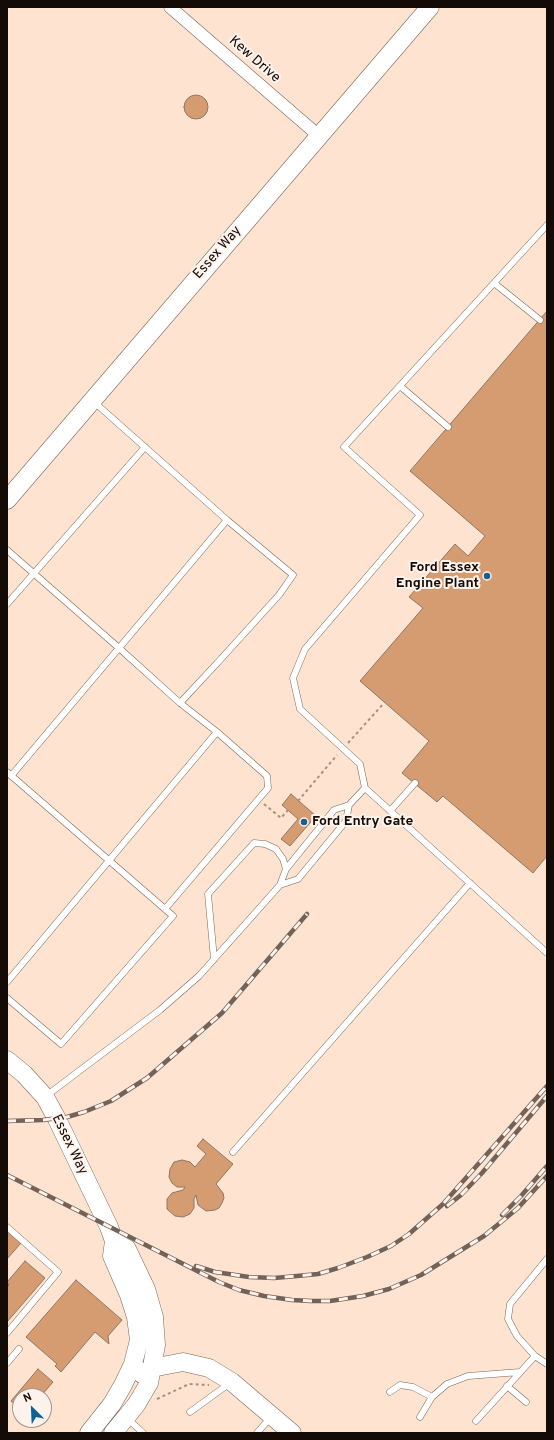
<!DOCTYPE html>
<style>
body{margin:0}
#map{position:relative;width:554px;height:1440px;overflow:hidden;background:#fde3d0;font-family:Overpass,sans-serif}
canvas{display:block}
.frame{position:absolute;inset:0;border:8px solid #140b06;pointer-events:none}
.north{position:absolute;left:12px;top:1388px;width:40px;height:40px;box-sizing:border-box;background:#fef3ec;border:1px solid #a09690;border-radius:50%;rotate:336deg;font-size:11px;font-weight:700;line-height:16px;text-align:center;color:#140b06}
.north::after{content:'';display:block;margin:auto;width:14px;height:18px;background:#0f6294;clip-path:polygon(50% 0,100% 100%,50% 72%,0 100%)}
</style>
<div id="map">
<canvas width="554" height="1440"></canvas>
<div class="frame"></div>
<div class="north">N</div>
</div>
<script>
const ctx = document.querySelector('canvas').getContext('2d');
ctx.lineJoin = 'round';
function paint(path, color) { ctx.fillStyle = color; ctx.fill(path, 'evenodd'); }
const poly = rows => new Path2D(rows.map(r => 'M' + r).join(''));
function strokePath(path, color, width, dash) { ctx.strokeStyle = color; ctx.lineWidth = width; ctx.lineCap = dash ? 'butt' : 'round'; ctx.setLineDash(dash || []); ctx.stroke(path); }
function write(font, color, halo, rows, align = 'center') {
  ctx.font = font + ' Overpass,sans-serif'; ctx.lineWidth = 4; ctx.setLineDash([]); ctx.textBaseline = 'middle'; ctx.strokeStyle = halo; ctx.fillStyle = color; for (const [text, x, y, turn = 0] of rows) {
    ctx.save(); ctx.translate(x, y); ctx.rotate((+turn || 0) * Math.PI / 180); ctx.textAlign = isNaN(turn) ? turn : align; if (halo) ctx.strokeText(text, 0, 0); ctx.fillText(text, 0, 0); ctx.restore();
  }
}
const building = poly([
 '184 107a12 12 0 1 1 24 0a12 12 0 1 1-24 0Z',
 [547,311,547,856,533,873,443,796,437,802,402,773,429,741,360,681,423,608,409,597,455,544,468,556,485,536,410,471,547,311],
 [291,794,316,816,290,846,281,839,298,819,282,805,291,794],
 [203,1139,233,1164,216,1184,223,1193,224,1198,222,1203,219,1208,215,1210,206,1211,198,1205,196,1195,194,1199,194,1208,190,1214,183,1217,175,1216,167,1209,167,1199,172,1193,183,1190,185,1187,177,1187,172,1183,169,1177,170,1169,174,1162,182,1160,190,1162,195,1167,206,1154,197,1146,203,1139],
 [7,1231,21,1243,7,1259,7,1231],
 [25,1261,45,1278,7,1322,7,1287,9,1285,7,1282,25,1261],
 [76,1280,122,1320,108,1336,109,1344,95,1332,61,1372,55,1366,57,1364,26,1337,76,1280],
 [38,1369,53,1382,41,1396,20,1396,20,1409,11,1401,38,1369]
]);
paint(building, '#d69c71');
strokePath(building, '#8e7665', 1);
const lane = poly([
 [494,283,540,320],
 [400,386,448,427],
 [94,402,227,520,293,575,279,595,220,660,180,703],
 [7,550,119,648,180,703,217,732,267,776,268,788,165,909,7,772],
 [7,604,145,447],
 [11,776,227,520],
 [365,788,547,953],
 [390,811,415,783],
 [280,885,298,879,346,821,349,805],
 [214,959,208,894,254,843,265,844,276,849,283,859,286,869],
 [7,982,217,732],
 [7,998,61,1044,173,916,165,909],
 [46,1096,160,1010,199,976,280,885,286,869,334,810,349,805,365,788,360,764,300,709,293,678,305,649,420,515,344,447,547,225],
 [233,1152,470,883],
 [7,1227,58,1272,7,1333],
 [547,1259,510,1304,508,1319,517,1336,535,1356,547,1364],
 [7,1363,19,1349],
 [507,1386,526,1402],
 [390,1392,400,1385,413,1387,432,1397],
 [190,1412,230,1383],
 [420,1417,432,1397,447,1384,468,1376,520,1372],
 [128,1419,143,1433],
 [476,1421,535,1356],
 [257,1433,270,1418]
]);
const street = poly([
 [170,7,319,136]
]);
const secondary = poly([
 [7,500,430,7],
 [7,1060,24,1074,45,1097,57,1119,109,1227,114,1241,112,1256,129,1295,136,1317,139,1340,133,1364,123,1385,112,1404,89,1433],
 [142,1374,152,1368,183,1362,209,1368,232,1382,292,1433],
 [113,1433,136,1405,149,1383,156,1345,154,1317,146,1289,127,1249,114,1241]
]);
strokePath(lane, '#7b6554', 7);
strokePath(street, '#7b6554', 13);
strokePath(secondary, '#7b6554', 19);
strokePath(poly([
 [348,743,384,703],
 [298,801,337,755],
 [264,804,281,818,288,810],
 [157,1399,189,1384,209,1385]
]), '#a69285', 2, [3, 3]);
strokePath(lane, '#fff', 6);
strokePath(street, '#fff', 12);
strokePath(secondary, '#fff', 18);
const rail = poly([
 [7,1121,43,1120,67,1117,84,1112,111,1101,147,1078,222,1013,307,914],
 [7,1175,219,1282,239,1290,264,1296,292,1300,311,1301,330,1301,363,1296,389,1289,421,1275,484,1236,518,1208,547,1176],
 [447,1206,461,1195,482,1173,547,1096],
 [502,1215,521,1196,547,1166],
 [196,1266,215,1272,249,1277,274,1278,297,1276,318,1274,338,1268,367,1257,391,1246,409,1234,443,1204,547,1086]
]);
strokePath(rail, '#726258', 4.5);
strokePath(rail, '#fef3ec', 3, [9]);
for (const [x, y, r, color] of [
 [487,576,4,"#0f6294"],
 [304,822,4,"#0f6294"]
]) { const dot = new Path2D(); dot.arc(x, y, r, 0, 2 * Math.PI); ctx.fillStyle = color; ctx.fill(dot); strokePath(dot, '#fef3ec', 1.5); }
write('14px', '#140b06', '#fef3ec', [
 ["Kew Drive",254,60,41],
 ["Essex Way",218,253,-49],
 ["Essex Way",69,1145,64]
]);
write('bold 14px', '#140b06', '#fef3ec', [
 ["Ford Essex",479,568],
 ["Engine Plant",479,584],
 ["Ford Entry Gate",312,822,"left"]
], 'right');
</script>
